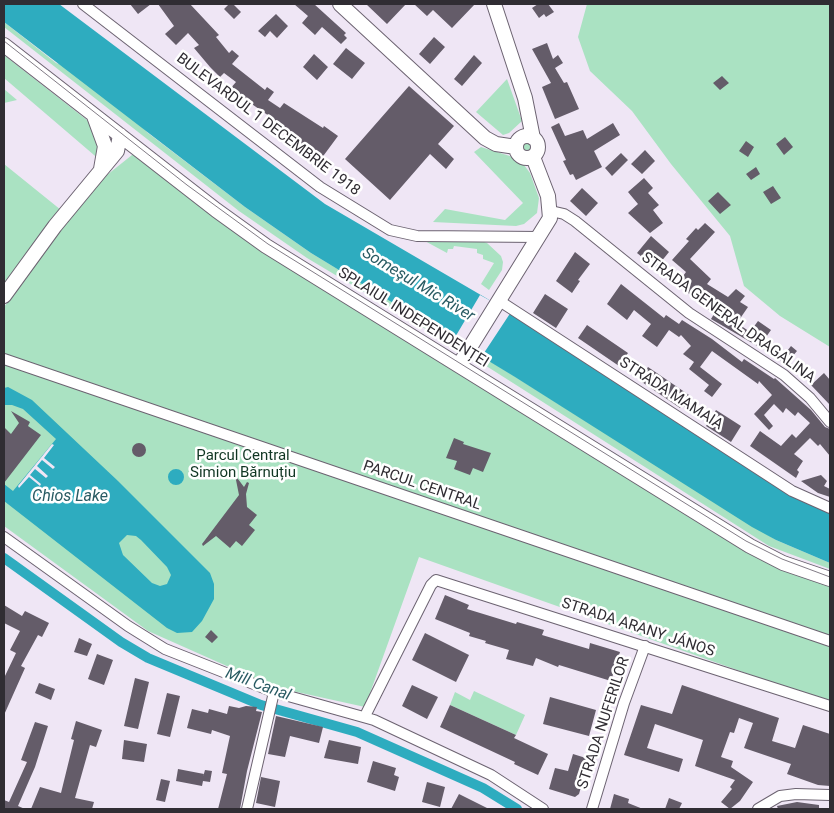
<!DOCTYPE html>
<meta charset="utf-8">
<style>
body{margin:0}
#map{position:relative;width:834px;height:813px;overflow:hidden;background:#efe6f5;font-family:Roboto,sans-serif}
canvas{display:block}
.frame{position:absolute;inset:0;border:5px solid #302d33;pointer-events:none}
</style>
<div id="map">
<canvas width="834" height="813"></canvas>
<div class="frame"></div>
</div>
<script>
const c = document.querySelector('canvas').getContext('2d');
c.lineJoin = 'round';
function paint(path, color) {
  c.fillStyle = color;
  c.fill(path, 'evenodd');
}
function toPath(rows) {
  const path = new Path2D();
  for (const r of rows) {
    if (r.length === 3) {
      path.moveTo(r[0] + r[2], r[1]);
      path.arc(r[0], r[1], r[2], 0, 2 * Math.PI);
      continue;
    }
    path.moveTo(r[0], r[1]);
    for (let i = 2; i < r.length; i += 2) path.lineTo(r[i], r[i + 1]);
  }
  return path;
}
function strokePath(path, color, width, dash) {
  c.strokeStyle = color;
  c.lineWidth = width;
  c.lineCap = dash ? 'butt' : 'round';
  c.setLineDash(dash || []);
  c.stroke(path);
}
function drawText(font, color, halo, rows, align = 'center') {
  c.font = font + ' Roboto,sans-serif';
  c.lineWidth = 5;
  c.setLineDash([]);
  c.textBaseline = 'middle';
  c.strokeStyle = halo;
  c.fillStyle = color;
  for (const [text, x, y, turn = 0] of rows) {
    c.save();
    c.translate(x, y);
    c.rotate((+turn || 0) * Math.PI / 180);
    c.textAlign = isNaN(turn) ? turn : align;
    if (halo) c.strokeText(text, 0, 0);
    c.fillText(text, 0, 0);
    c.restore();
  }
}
const green = toPath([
 [587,4,830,4,830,347,780,316,744,286,730,236,671,164,632,111,590,71,578,37],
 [4,22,56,63,91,75,148,133,245,207,311,253,454,339,451,344,307,258,239,211,4,27],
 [4,55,87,120,98,136,101,161,4,78],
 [507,79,522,121,509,133,503,135,476,112],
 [4,89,17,100,4,103],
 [527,147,7],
 [481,147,513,157,524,165,530,173,539,198,537,213,524,224,516,226,433,222,445,209,505,220,523,203,474,152],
 [132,155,137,155,509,401,830,584,830,703,419,557,365,707,274,687,148,631,4,526,4,307,92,187],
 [4,164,61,210,4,285],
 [423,240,481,241,487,243,501,256,503,262,502,270,489,290,481,284,494,263,483,259,483,255,477,253,477,249,454,246,453,249,448,249,447,253],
 [482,356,776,540,830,563,830,569,769,546,480,362],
 [474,691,525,715,516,735,450,705,455,692,470,700]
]);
const water = toPath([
 [4,4,59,4,325,204,486,298,830,512,830,563,776,540,752,527,515,377,311,253,245,207,4,22],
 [8,387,32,400,118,481,210,573,214,584,214,599,202,621,192,632,177,633,167,628,4,501,4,484,13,491,56,439,23,409,12,405,4,405,4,388],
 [127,535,136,536,141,540,167,567,171,575,167,584,160,586,152,583,123,555,119,543],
 [176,477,8]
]);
const pier = toPath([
 [480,295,511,312,482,356,454,339],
 [52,444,54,445,44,458,55,467,53,469,42,460,37,466,48,476,46,478,35,469,30,475,41,484,40,486,29,477,19,488,18,486]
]);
const canal = toPath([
 [4,558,121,642,148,658,261,705,357,732,483,788,517,809]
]);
const building = toPath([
 [130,4,151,4,138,14],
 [158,4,190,4,219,35,216,37,229,53,232,50,239,56,232,64,265,90,267,87,274,92,268,100,280,108,284,103,323,128,324,126,338,136,321,159,288,135,289,133,272,118,230,89,236,82,224,73,220,77,210,67,194,48,199,45,188,33,176,45,165,34,174,26],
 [229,4,233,4,241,12,234,19,224,9],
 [294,4,314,4,346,33,344,35,347,38,341,44,322,27,315,35,302,23,308,16],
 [366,4,406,4,387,24],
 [414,4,475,4,452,28,433,10,427,16],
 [538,4,548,4,554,12,546,17,544,14,539,18,532,8],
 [276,14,288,26,277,38,270,31,265,37,258,31],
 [434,37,445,47,430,64,419,54],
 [547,43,553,59,558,55,563,63,555,68,564,83,567,82,579,109,555,119,542,87,551,83,532,49],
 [346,48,365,63,352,79,333,64],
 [314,54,328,67,317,80,303,67],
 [474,55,482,63,462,86,454,79],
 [722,76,729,83,720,90,713,83],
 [409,86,454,126,438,144,454,159,446,169,430,154,390,200,345,159],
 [559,123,565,136,583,130,587,139,613,123,620,135,594,151,602,167,576,180,573,174,570,175,563,161,566,160,551,127],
 [785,137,793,147,784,155,776,144],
 [746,141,754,147,748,157,739,151],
 [645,150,655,161,642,174,631,164],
 [621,153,628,160,612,176,605,168],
 [756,167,760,174,751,180,746,174],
 [644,178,653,188,648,193,659,205,653,210,663,223,650,233,628,213,638,204,628,192],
 [773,186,781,198,771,204,763,192],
 [582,188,598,203,586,216,570,201],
 [718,192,731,205,720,214,708,201],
 [705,223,715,232,690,259,711,279,707,284,728,297,736,289,745,296,740,302,748,307,737,323,750,332,758,321,771,330,759,347,711,319,714,314,677,284,686,272,672,260,689,241,686,239,696,228,698,230],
 [651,236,669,252,656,268,637,253],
 [575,252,590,264,578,280,580,281,572,293,556,281],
 [621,284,664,318,666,315,679,324,682,320,712,339,742,362,744,359,774,379,775,378,811,410,825,427,830,429,830,456,820,444,818,446,810,438,794,454,803,461,797,470,799,472,796,478,750,446,760,431,781,446,792,434,796,438,810,423,798,412,795,416,786,408,783,413,774,404,764,415,773,426,769,430,754,414,772,395,759,381,758,384,712,351,700,367,722,384,712,397,704,391,709,385,689,369,694,362,683,354,691,346,681,335,679,337,669,330,657,347,642,336,651,324,634,310,627,320,607,304],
 [545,294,568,309,556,328,533,313],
 [587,325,628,353,619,366,578,338],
 [791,346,797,351,786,364,780,360],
 [648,367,689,395,687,398,695,404,691,412,682,405,680,408,639,380],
 [824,373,830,380,830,405,811,385],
 [716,410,741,426,731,442,706,426],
 [11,411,30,422,28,426,41,435,4,483,4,427,11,434,19,423],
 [454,438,464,442,463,444,491,453,483,472,473,468,470,475,454,469,457,461,446,458],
 [139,450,7],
 [235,475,244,487,247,482,249,483,246,494,247,507,257,515,249,525,255,530,242,546,236,541,230,548,216,536,203,546,202,544,239,495],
 [821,475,827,481,824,486,830,489,830,497,818,493,801,481],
 [445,595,469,605,467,609,516,624,517,622,544,630,542,635,589,649,590,643,620,652,611,681,559,665,558,667,536,658,533,666,506,659,509,650,485,643,486,641,469,636,470,633,435,619],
 [4,605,22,616,25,611,49,623,42,637,38,635,21,666,25,668,4,715,4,678,16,653,10,650,20,631,4,623],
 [211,630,218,637,212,643,205,637],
 [425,633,469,655,456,682,412,660],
 [79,638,92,644,87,656,74,652],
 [97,654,113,660,104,685,88,679],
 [135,678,149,682,138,729,124,726],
 [39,683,55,689,51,700,35,693],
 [412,685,438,697,427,719,402,706],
 [682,685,779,718,772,741,795,748,803,725,830,734,830,786,818,785,787,774,791,764,744,748,753,723,739,718,734,733,730,732,721,757,733,761,731,767,753,782,740,801,730,809,721,802,732,789,730,787,735,780,695,766,703,740,655,724,647,748,683,759,679,772,624,755,641,705,672,714],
 [167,693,180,696,170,737,157,734],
 [550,697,596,710,589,736,543,724],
 [450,705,516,735,514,738,548,754,538,775,514,764,515,762,440,727],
 [229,706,239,708,246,706,257,707,256,711,262,712,247,771,240,809,218,809,227,774,222,773,230,736,212,730,211,734,187,728,192,709,208,713,209,709,227,714],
 [276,716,323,727,319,743,290,736,285,757,268,754],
 [76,721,102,730,96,747,90,745,75,798,94,802,92,809,31,809,40,787,61,793,74,740,71,739],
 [35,722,48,726,35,767,18,806,25,809,4,809,4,800,9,802,27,762,21,760],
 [124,740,147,744,144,762,122,759],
 [329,740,361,747,358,764,324,758],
 [573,754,589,759,579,794,575,797,549,789,555,768,568,771],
 [373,761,396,768,394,775,399,777,395,791,367,782],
 [178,769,204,774,203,777,205,770,212,771,210,782,203,781,202,786,176,781],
 [261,777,280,781,275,807,256,803],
 [161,779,170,781,165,802,156,800],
 [427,782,445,787,440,807,422,802],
 [459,794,489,809,451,809],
 [614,794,629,799,628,803,643,809,610,809],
 [669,798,682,803,679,809,665,809],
 [797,802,819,805,819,809,778,809,777,806]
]);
const minor = toPath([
 [83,4,320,187,390,230,417,236,540,237],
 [551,211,564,214,575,221,689,313,784,375,810,398,830,422],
 [498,300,792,491,830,508],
 [4,359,830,641],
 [4,537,128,626,165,649,274,692,374,720,491,775,543,809],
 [365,716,431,585,436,580,830,706],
 [247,809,274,692],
 [592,809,624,703,645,646],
 [758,809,780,796,796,794,830,795]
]);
const major = toPath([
 [340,4,485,138,496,144,516,147],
 [494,4,525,98,533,138],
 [4,45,216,210,266,246,750,546,783,563,830,579],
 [94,116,105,146,101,169],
 [527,147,11],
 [4,296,55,226,117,151,120,135],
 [459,365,550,218,548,196,533,157]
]);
const tram = toPath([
 [4,41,187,185,268,244,746,541,782,559,830,577]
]);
const streetNames = [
 ["BULEVARDUL 1 DECEMBRIE 1918",268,125,37],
 ["SPLAIUL INDEPENDENȚEI",413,318,32],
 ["STRADA GENERAL DRAGALINA",728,318,36],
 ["STRADA MAMAIA",671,394,33],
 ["PARCUL CENTRAL",422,486,19],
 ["STRADA ARANY JÁNOS",638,628,18],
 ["STRADA NUFERILOR",604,723,-72]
];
const parkNames = [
 ["Parcul Central",243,456],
 ["Simion Bărnuțiu",243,473]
];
const waterNames = [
 ["Someşul Mic River",418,285,31],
 ["Chios Lake",70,497],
 ["Mill Canal",258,685,20]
];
paint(green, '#aae2c2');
paint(water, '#2eacbf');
paint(pier, '#efe6f5');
strokePath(canal, '#2eacbf', 10);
paint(building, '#645c69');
strokePath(minor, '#6c6371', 12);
strokePath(major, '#6c6371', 16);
strokePath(minor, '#fff', 10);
strokePath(major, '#fff', 14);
strokePath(tram, '#827c86', 1);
drawText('15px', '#302d33', '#fff', streetNames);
drawText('15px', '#103623', '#fff', parkNames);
drawText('italic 16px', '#295b63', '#fff', waterNames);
</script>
